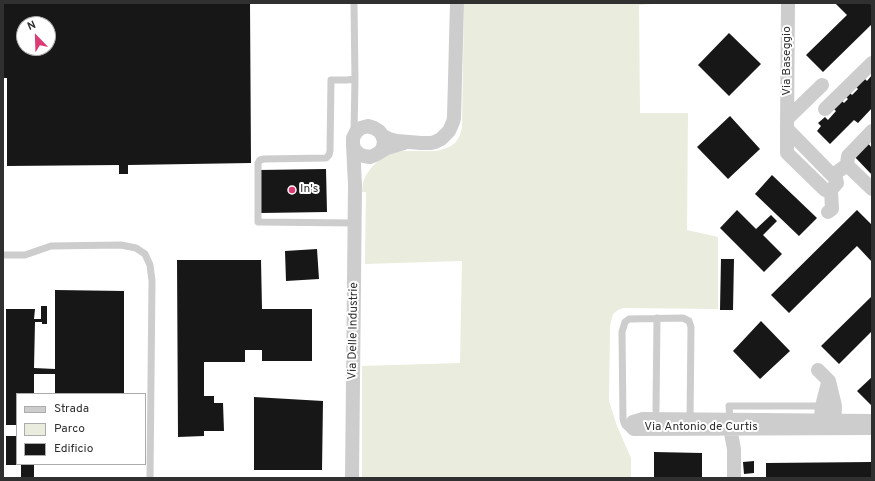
<!DOCTYPE html>
<style>
body{margin:0}
#map{position:relative;width:875px;height:481px;overflow:hidden;background:#fff;font-family:Overpass,sans-serif}
canvas{display:block}
.frame{position:absolute;inset:0;border:4px solid #303030;pointer-events:none}
.legend{position:absolute;left:16px;top:393px;width:130px;height:72px;box-sizing:border-box;background:#fff;border:1px solid #acacac;margin:0;padding:5px 7px;list-style:none;font-size:12px;color:#303030}
.legend li{display:flex;align-items:center;gap:8px;height:20px}
.legend b{width:20px;border:1px solid #acacac}
.north{position:absolute;left:16px;top:16px;width:40px;height:40px;box-sizing:border-box;background:#fff;border:1px solid #acacac;border-radius:50%;rotate:337deg;font-size:11px;font-weight:700;line-height:16px;text-align:center;color:#303030}
.north::after{content:'';display:block;margin:auto;width:14px;height:18px;background:#dd3b76;clip-path:polygon(50% 0,100% 100%,50% 72%,0 100%)}
</style>
<div id="map">
<canvas width="875" height="481"></canvas>
<div class="frame"></div>
<ul class="legend">
<li><b style="height:5px;background:#cdcdcd"></b>Strada</li>
<li><b style="height:11px;background:#eaecde"></b>Parco</li>
<li><b style="height:11px;background:#171717"></b>Edificio</li>
</ul>
<div class="north">N</div>
</div>
<script>
const c = document.querySelector('canvas').getContext('2d');
c.lineJoin = 'round';
function paint(path, color) {
  c.fillStyle = color;
  c.fill(path, 'evenodd');
}
function toPath(rows) {
  const path = new Path2D();
  for (const r of rows) {
    path.moveTo(r[0], r[1]);
    for (let i = 2; i < r.length; i += 2) path.lineTo(r[i], r[i + 1]);
  }
  return path;
}
function strokePath(path, color, width, dash) {
  c.strokeStyle = color;
  c.lineWidth = width;
  c.lineCap = dash ? 'butt' : 'round';
  c.setLineDash(dash || []);
  c.stroke(path);
}
function drawText(font, color, halo, rows, align = 'center') {
  c.font = font + ' Overpass,sans-serif';
  c.lineWidth = 4;
  c.setLineDash([]);
  c.textBaseline = 'middle';
  c.strokeStyle = halo;
  c.fillStyle = color;
  for (const [text, x, y, turn = 0] of rows) {
    c.save();
    c.translate(x, y);
    c.rotate((+turn || 0) * Math.PI / 180);
    c.textAlign = isNaN(turn) ? turn : align;
    if (halo) c.strokeText(text, 0, 0);
    c.fillText(text, 0, 0);
    c.restore();
  }
}
const green = toPath([
 [464,3,664,3,639,5,640,113,688,113,687,230,718,237,718,309,623,308,618,310,613,314,610,326,609,401,617,426,631,458,631,478,362,478,362,366,460,363,462,261,365,264,366,192,362,192,363,182,366,175,371,168,381,158,394,152,403,151,436,151,444,149,451,146,456,142,460,135,462,127]
]);
const building = toPath([
 [3,3,250,3,251,163,128,165,128,174,119,174,119,165,7,166,7,78,3,78],
 [24,24,48,24,48,48,24,48],
 [835,3,870,3,872,6,872,24,823,72,806,55,847,15],
 [729,33,761,64,729,96,698,65],
 [872,75,872,108,858,123,854,120,830,144,817,131,821,126,818,123,825,117,828,120,836,111,833,108,841,100,844,103,848,99,845,96,849,92,852,95,858,89,855,86,863,77,867,81],
 [730,116,760,149,728,179,697,147],
 [867,142,872,148,872,175,853,155],
 [326,169,327,212,261,213,260,170],
 [772,175,817,218,799,236,755,194],
 [737,210,756,229,771,215,777,221,763,235,782,254,764,272,720,228],
 [857,210,872,225,872,262,857,246,789,313,771,295],
 [317,249,319,279,286,281,285,251],
 [721,259,734,259,733,310,720,310],
 [177,260,261,260,262,309,312,309,312,361,262,361,262,350,245,350,245,362,204,362,204,396,214,396,214,403,223,403,224,431,204,431,204,436,178,437],
 [55,290,124,291,124,394,55,394,55,374,34,374,34,394,17,394,17,425,6,425,6,309,35,309,34,319,41,319,41,306,47,306,47,324,42,324,42,322,35,322,34,368,55,369],
 [872,296,872,331,839,364,821,346],
 [761,321,790,351,760,379,733,351],
 [872,377,872,406,857,391],
 [254,397,323,401,322,470,254,470],
 [6,436,17,436,17,465,6,465],
 [654,452,702,453,702,478,654,478],
 [754,461,754,473,744,474,743,462],
 [872,462,872,478,766,478,766,463],
 [21,464,34,464,34,478,21,478]
]);
const lane = toPath([
 [354,133,355,79,354,3],
 [355,223,258,222,258,163,260,160,264,159,326,158,329,155,330,151,331,80,347,80,355,79],
 [3,255,25,255,51,246,121,245,136,248,145,254,150,265,152,281,150,478],
 [656,410,657,318],
 [730,421,729,406,825,406],
 [631,428,627,427,625,425,624,423,623,419,622,332,625,322,629,319,683,318,689,321,691,327,690,420]
]);
const street = toPath([
 [825,109,872,63],
 [787,119,822,85],
 [787,129,836,179,837,183,831,190,825,190,787,153,787,129,788,3],
 [382,135,389,139,397,141,421,143,431,143,435,142,441,139,449,131,453,122,454,118,457,3],
 [380,152,383,147,384,141,382,135,379,131,374,128,368,126,361,128,356,132,353,138,353,145,355,150,359,154,364,156,370,157,375,155,387,148,404,143],
 [847,165,848,156,872,131],
 [833,175,847,165,872,189],
 [828,212,832,209,831,190],
 [818,370,829,381,835,406,834,428],
 [872,421,643,419,633,422,631,425,632,427,634,429,872,428],
 [730,428,734,449,734,478],
 [820,428,822,406,828,383],
 [352,478,355,185,353,145]
]);
const markers = [
 [292,190,4,"#dd3b76"]
];
const streetNames = [
 ["Via Baseggio",788,61,-90],
 ["Via Delle Industrie",354,331,-89],
 ["Via Antonio de Curtis",701,428]
];
const poiNames = [
 ["In's",300,190]
];
paint(green, '#eaecde');
paint(building, '#171717');
strokePath(lane, '#cdcdcd', 7);
strokePath(street, '#cdcdcd', 14);
for (const [x, y, r, color] of markers) {
  const dot = new Path2D();
  dot.arc(x, y, r, 0, 2 * Math.PI);
  c.fillStyle = color;
  c.fill(dot);
  strokePath(dot, '#fff', 1.5);
}
drawText('12px', '#303030', '#fff', streetNames);
drawText('12px', '#303030', '#fff', poiNames, 'left');
</script>
